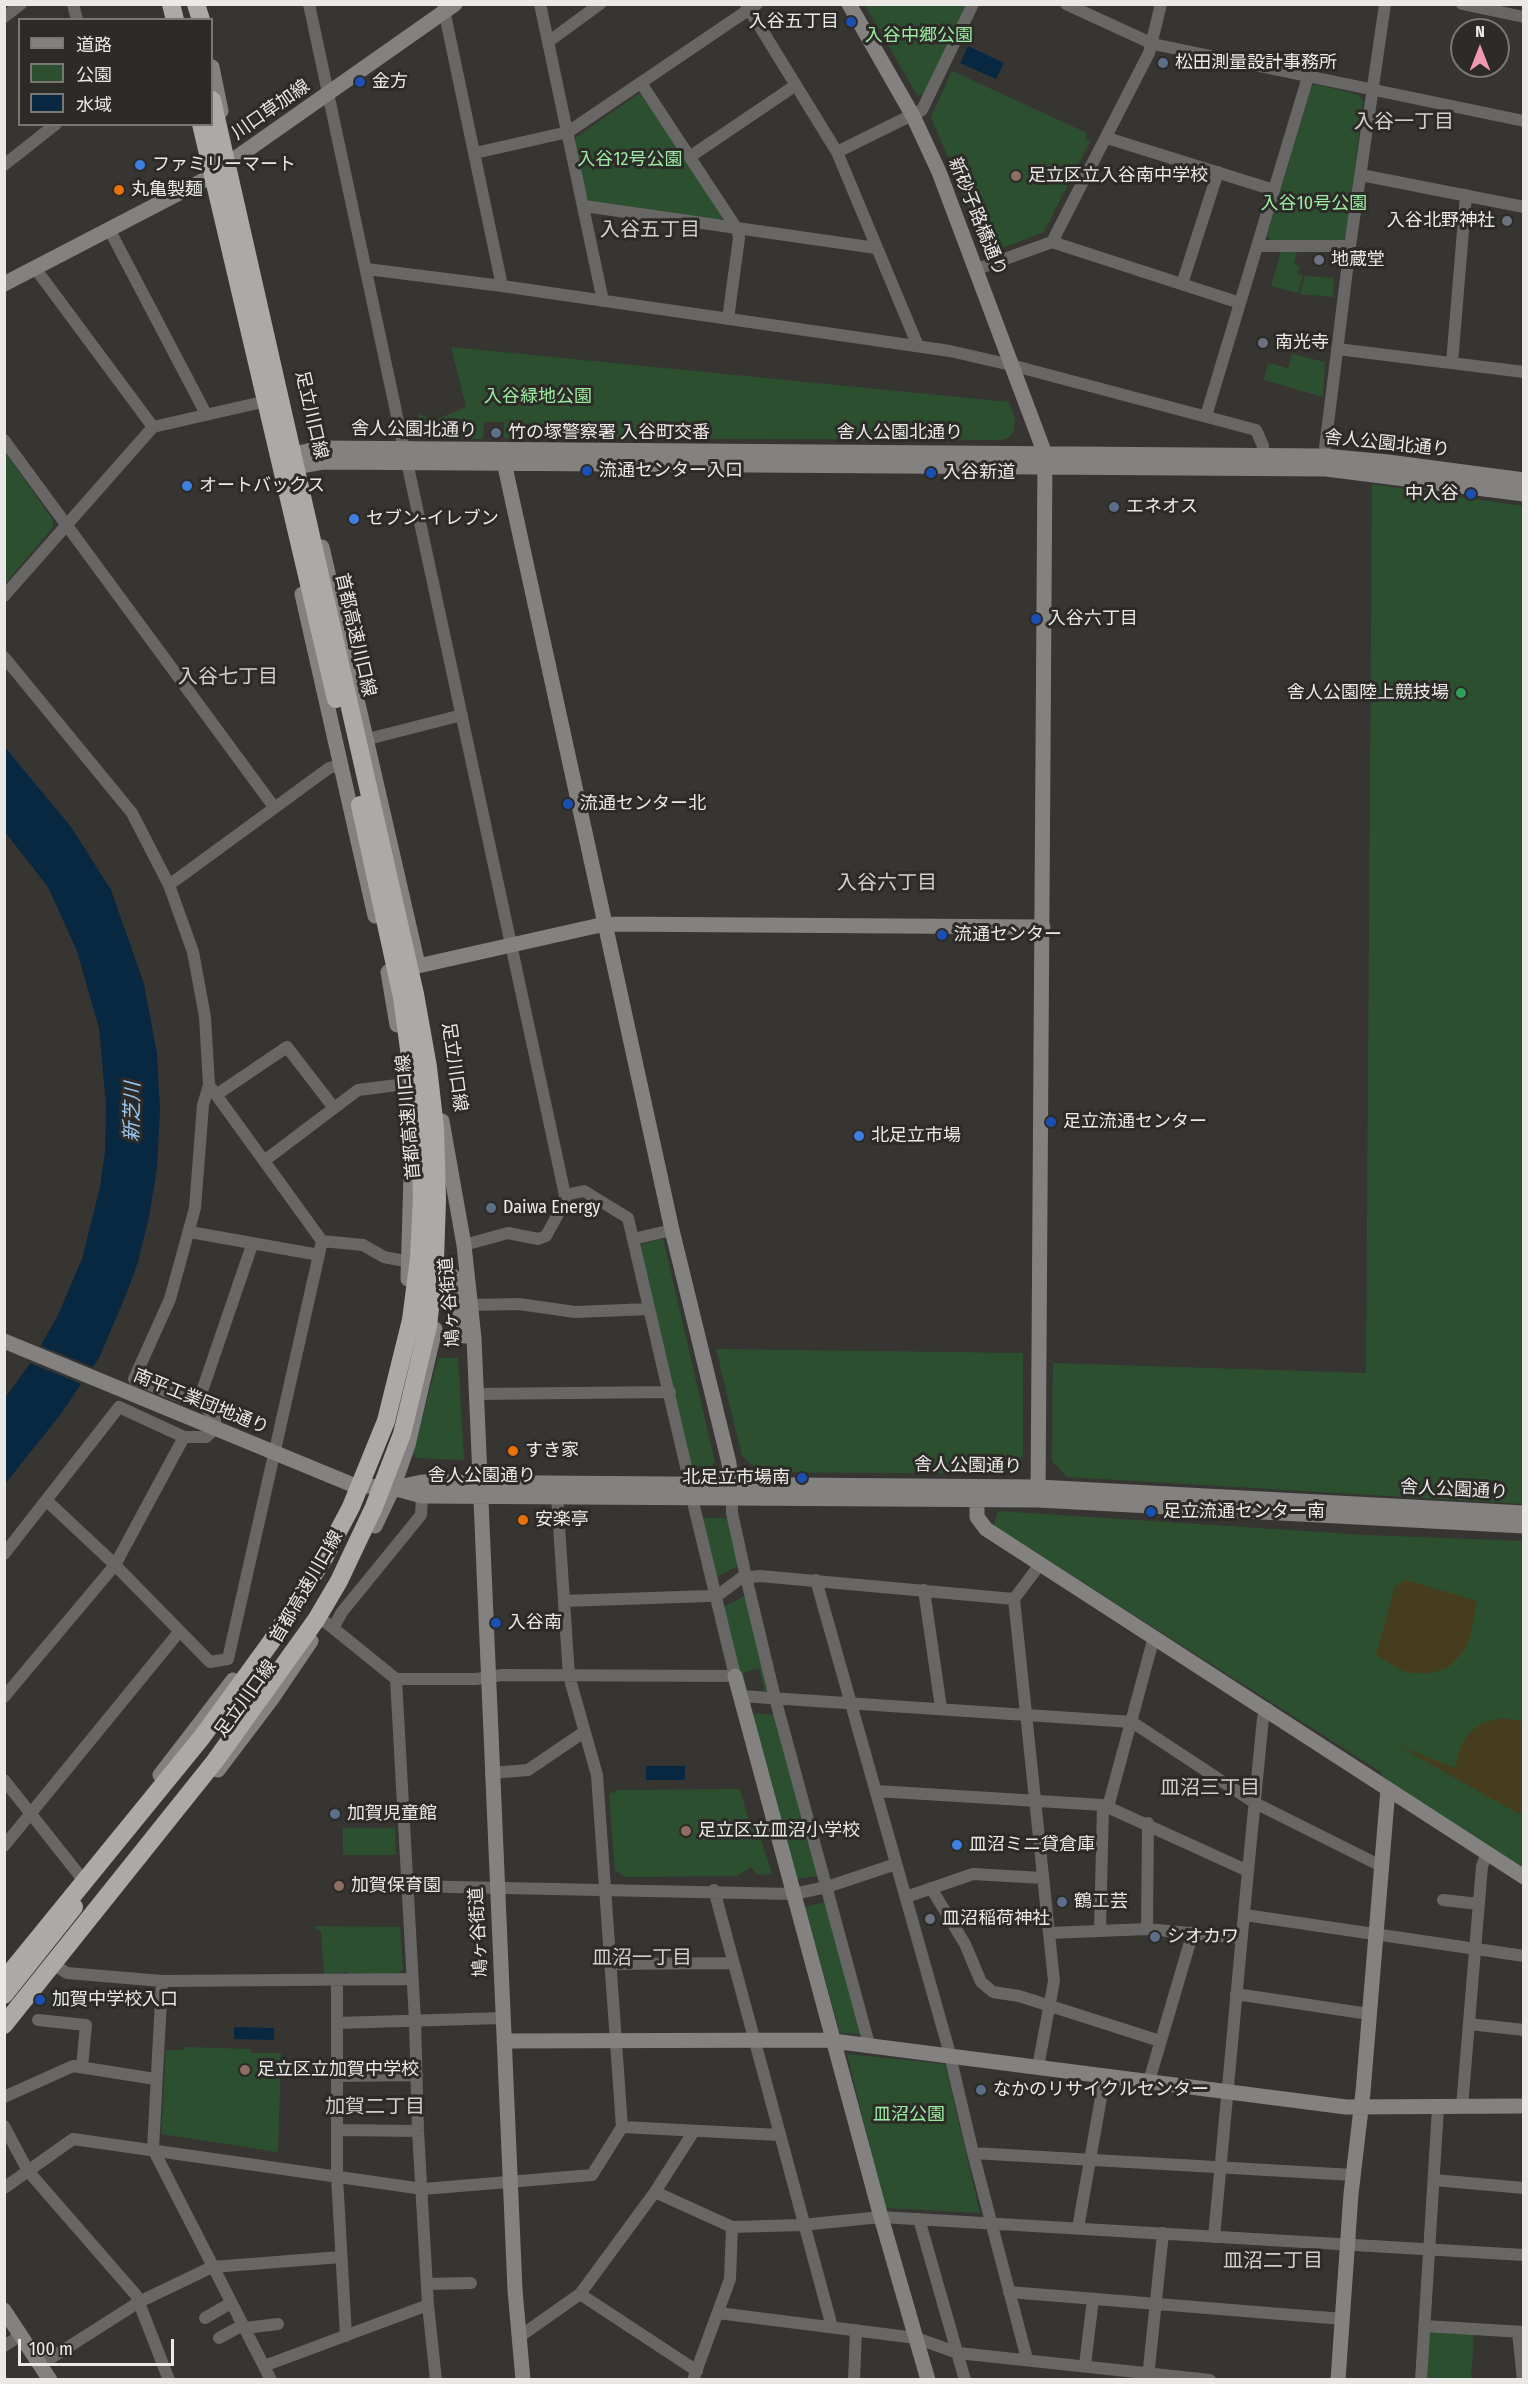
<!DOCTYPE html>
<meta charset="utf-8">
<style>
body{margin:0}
#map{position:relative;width:1528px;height:2384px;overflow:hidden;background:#373532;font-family:"Fira Sans Condensed","Noto Sans JP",sans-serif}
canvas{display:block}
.frame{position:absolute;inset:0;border:6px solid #eae9e7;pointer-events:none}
.legend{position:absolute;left:18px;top:18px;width:195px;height:108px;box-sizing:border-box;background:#2d2b28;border:2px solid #797774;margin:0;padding:8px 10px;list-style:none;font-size:18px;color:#eae9e7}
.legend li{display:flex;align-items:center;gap:12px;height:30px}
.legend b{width:30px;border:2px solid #797774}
.north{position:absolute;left:1450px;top:18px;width:60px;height:60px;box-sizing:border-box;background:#2d2b28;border:2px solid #797774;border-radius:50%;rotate:0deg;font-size:16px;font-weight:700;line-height:24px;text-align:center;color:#eae9e7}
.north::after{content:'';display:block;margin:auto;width:21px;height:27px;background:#f09ab5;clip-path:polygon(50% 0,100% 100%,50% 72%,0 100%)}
.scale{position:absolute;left:18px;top:2339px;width:156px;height:27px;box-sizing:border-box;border:3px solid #eae9e7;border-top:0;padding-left:8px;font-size:18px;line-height:21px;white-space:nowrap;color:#eae9e7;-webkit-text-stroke:4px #2d2b28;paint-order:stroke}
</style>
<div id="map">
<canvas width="1528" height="2384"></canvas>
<div class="frame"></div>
<ul class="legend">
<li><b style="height:8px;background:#848280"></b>道路</li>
<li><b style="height:16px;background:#2c502f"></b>公園</li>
<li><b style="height:16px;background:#082740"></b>水域</li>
</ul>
<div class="north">N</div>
<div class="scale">100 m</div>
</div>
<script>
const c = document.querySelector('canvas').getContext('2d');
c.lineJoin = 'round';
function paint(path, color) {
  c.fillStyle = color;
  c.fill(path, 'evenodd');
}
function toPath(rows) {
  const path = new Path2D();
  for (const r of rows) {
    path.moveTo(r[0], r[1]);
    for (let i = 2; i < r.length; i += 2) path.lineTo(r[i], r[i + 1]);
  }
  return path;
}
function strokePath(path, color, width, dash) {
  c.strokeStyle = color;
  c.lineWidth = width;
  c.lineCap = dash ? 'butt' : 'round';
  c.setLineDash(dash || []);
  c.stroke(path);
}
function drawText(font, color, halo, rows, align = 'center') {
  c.font = font + ' "Fira Sans Condensed","Noto Sans JP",sans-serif';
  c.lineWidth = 6;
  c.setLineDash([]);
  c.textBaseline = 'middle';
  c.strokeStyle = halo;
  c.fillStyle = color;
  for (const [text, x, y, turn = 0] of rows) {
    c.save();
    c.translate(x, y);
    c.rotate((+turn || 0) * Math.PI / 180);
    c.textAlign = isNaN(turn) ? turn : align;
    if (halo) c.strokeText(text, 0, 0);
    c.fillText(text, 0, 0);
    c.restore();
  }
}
const green = toPath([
 [865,5,967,5,926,95,917,95],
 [952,71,1087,133,1085,139,1090,141,1044,232,992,252,987,250,931,117],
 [1315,84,1359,95,1363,102,1346,236,1341,242,1272,242,1267,236,1311,88],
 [638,94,645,96,725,213,719,221,591,203,587,197,574,139],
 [1281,252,1297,252,1294,264,1300,266,1298,274,1303,276,1298,293,1271,286],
 [1305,276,1334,278,1333,297,1300,294],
 [451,347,1009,402,1015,419,1014,430,1009,437,1002,440,504,438,504,422,484,422,483,439,423,438,418,414,435,420,466,407],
 [1292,354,1325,362,1323,397,1264,380,1268,363,1288,368],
 [5,452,53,520,53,527,5,584],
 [1372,484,1523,506,1523,1504,1067,1477,1052,1461,1053,1363,1366,1373],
 [663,1239,715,1462,711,1466,691,1466,640,1248,642,1244],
 [716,1349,1023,1353,1023,1456,1004,1474,760,1472,742,1456],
 [438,1358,458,1358,464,1460,416,1458,413,1454],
 [998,1511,1365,1535,1523,1541,1523,1869,1382,1776,1381,1772,994,1526],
 [703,1518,728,1518,739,1565,716,1577],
 [746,1595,769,1690,765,1692,759,1668,743,1673,747,1691,744,1691,724,1607],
 [750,1713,775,1715,818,1876,795,1879],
 [740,1789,750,1825,756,1824,772,1874,758,1875,751,1867,737,1876,625,1877,615,1870,609,1794,618,1790],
 [343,1828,395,1828,396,1855,343,1855],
 [826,1902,862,2034,840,2033,805,1907],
 [312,1926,400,1927,403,1969,398,1973,350,1974,348,1972,324,1974,321,1932],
 [184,2047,250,2049,251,2053,281,2053,278,2152,161,2134,166,2050,183,2050],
 [847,2054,945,2064,980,2213,885,2208],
 [1431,2332,1474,2334,1471,2379,1424,2380,1427,2336]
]);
const sand = toPath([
 [1406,1580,1477,1601,1470,1638,1464,1651,1450,1666,1432,1673,1412,1673,1403,1671,1376,1655,1395,1586],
 [1500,1718,1523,1721,1523,1812,1519,1814,1396,1745,1455,1768,1460,1748,1469,1733,1483,1723]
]);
const water = toPath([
 [968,46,1004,63,996,79,960,63],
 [4,746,71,827,111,890,144,984,157,1054,160,1111,157,1168,149,1217,138,1262,125,1297,99,1358,60,1415,5,1484,5,1398,31,1362,57,1317,82,1259,100,1187,105,1151,106,1104,99,1028,77,951,48,887,5,832],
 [646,1766,685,1766,685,1780,646,1780],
 [234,2027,274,2028,274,2040,234,2039]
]);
const pier = toPath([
 [37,1344,95,1368,84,1385,27,1362]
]);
const street = toPath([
 [73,4,77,20],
 [309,4,404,449],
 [540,4,603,301],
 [746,4,837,152,918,346],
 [1066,4,1153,44,1524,121],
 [1462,4,1524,17],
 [443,5,502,286],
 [4,17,21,4],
 [548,42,600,4],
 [641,83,737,229,739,238,728,319],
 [1107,138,1274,190],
 [837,152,922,110,973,4],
 [475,153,568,132,757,4],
 [691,156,796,85],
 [4,165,56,124],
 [1361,175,1524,207],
 [584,206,876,248],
 [109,229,206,414],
 [1052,242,1240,303],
 [1257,246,1350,246],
 [35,268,153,427],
 [367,269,502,286,950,351,1011,365,1256,430,1263,446,1263,455],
 [977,269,1052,242,1149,53,1161,4],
 [1182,284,1218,172],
 [1337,349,1524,372],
 [1452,363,1466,195],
 [1206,416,1308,77],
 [4,440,274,807],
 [1324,456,1350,246,1385,4],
 [407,462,565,1195,564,1203,546,1236,538,1239,508,1233,464,1245],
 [4,596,153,427,258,403],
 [4,657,132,813,169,885,193,952,205,1017,209,1085,203,1105,195,1208,170,1299,134,1379,205,1406,215,1419,215,1429,206,1437,184,1437,119,1407,4,1554],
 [368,739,462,715],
 [169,885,329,768,341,765],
 [216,1095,287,1047,334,1108],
 [264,1161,358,1090,405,1084],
 [565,1195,584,1191,628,1218,690,1484],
 [190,1232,319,1255],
 [633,1239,672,1230],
 [322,1241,363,1245,384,1257,410,1262],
 [471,1305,519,1304,575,1312,649,1309],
 [476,1394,670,1392],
 [198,1403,252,1245],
 [557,1496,569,1676,597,1775,622,2127],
 [732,1498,732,1513,746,1577,775,1698,869,2044],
 [47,1501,110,1560,210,1662,228,1659,322,1241,209,1085],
 [816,1580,948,2047,973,2153,1027,2359],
 [924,1590,941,1708],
 [564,1601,709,1596,721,1593,741,1578,760,1576,1014,1599],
 [325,1622,333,1628,342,1612,421,1515,422,1496],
 [333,1628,396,1679,476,1679,502,1675,735,1676,692,1498],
 [396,1679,415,2021,418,2131,428,2305,436,2380],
 [740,1696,1132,1722,1255,1803,1381,1866],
 [4,1697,115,1565,184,1437],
 [491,1773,528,1770,584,1732],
 [4,1780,80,1876],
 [876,1791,1103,1805,1248,1871,1214,2237],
 [1108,1807,1154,1637],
 [4,1846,179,1632],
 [1248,1871,1263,1718,1268,1709],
 [407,1886,793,1894,827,1887,896,1864],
 [931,1888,965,1944,981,1982,993,1992,1019,1996,1160,2041],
 [714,1890,832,2327],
 [906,1897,973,1874,1042,1878],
 [1443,1900,1479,1904],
 [1245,1915,1524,1956],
 [1147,1929,1148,1823],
 [1100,1930,1103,1805],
 [1049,1933,1147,1929,1242,1938],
 [611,1964,732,1963],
 [59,1968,67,1973,162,1981,412,1979],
 [162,1981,153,2149,271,2380],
 [337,1981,337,2177,346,2336],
 [1236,1994,1369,2014],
 [38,2020,86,2025,82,2067],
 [337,2023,502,2018],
 [1469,2024,1524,2030],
 [1038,2067,1054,1981,1014,1599,1041,1563],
 [335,2076,417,2075],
 [1149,2081,1193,1932],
 [4,2097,73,2066,155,2079],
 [1462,2107,1482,1866,1487,1853],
 [4,2126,28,2171,136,2295,169,2380],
 [337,2130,418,2131],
 [973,2153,1353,2175],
 [1434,2180,1524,2188],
 [4,2188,73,2139,423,2189,592,2175,622,2127,779,2135],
 [655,2192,732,2227,802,2225,881,2217,1524,2255],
 [919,2219,965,2380],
 [1078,2228,1105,2075],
 [427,2284,471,2283],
 [1009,2292,1343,2319],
 [580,2294,697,2371],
 [718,2313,916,2338,958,2353,1210,2380],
 [205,2318,231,2303],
 [1424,2326,1524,2332],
 [245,2328,278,2324],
 [1518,2332,1523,2380],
 [519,2337,580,2294,655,2192,694,2131],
 [219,2338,243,2325],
 [4,2346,21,2335],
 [40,2365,139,2302,212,2267,341,2257],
 [1085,2365,1093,2299],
 [264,2366,428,2305],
 [1148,2378,1163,2233],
 [693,2380,730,2279,732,2227],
 [854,2380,856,2330],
 [1421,2380,1438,2108]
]);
const secondary = toPath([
 [849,4,913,116,939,172,1045,454,1038,1500],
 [212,67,221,111],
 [4,284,206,179,455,4],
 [502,453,672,1230,729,1463,732,1492],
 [281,457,320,448,1324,456,1388,462,1524,480],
 [284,469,323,462,1326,469,1524,494],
 [322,547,418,965],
 [302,594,375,916],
 [409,968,605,924,1043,927],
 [388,972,397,1025],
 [407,1096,412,1141,408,1279],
 [442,1121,464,1245,474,1338,515,2290,523,2380],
 [425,1265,442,1268,455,1278,464,1336],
 [4,1341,353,1485,393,1488,422,1496,1038,1500,1524,1526],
 [394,1488,422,1482,1038,1487,1524,1513],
 [977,1500,977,1517,986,1529,1524,1877],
 [375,1526,393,1488,408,1445,435,1329],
 [735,1676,881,2217,928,2380],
 [218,1770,271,1700,311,1641],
 [160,1775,233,1680],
 [504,2041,825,2040,1346,2107,1524,2106],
 [4,2310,50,2380],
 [1338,2380,1351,2194,1363,2092,1388,1789]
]);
const highway = toPath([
 [171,4,175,20],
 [196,4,201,20],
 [4,1995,74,1907]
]);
const highwayBridge = toPath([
 [201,124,336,699],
 [4,1980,202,1737,271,1642,324,1558,351,1507,386,1421,411,1320,419,1258,422,1197,420,1131,402,997,360,805],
 [4,2025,215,1761,316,1620,339,1581,374,1507,402,1434,428,1326,435,1261,437,1199,435,1128,428,1067,415,994,212,100]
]);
const markers = [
 [851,22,6,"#1a4fb4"],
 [1163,63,6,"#5c6f8a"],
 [360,82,6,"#1a4fb4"],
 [140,165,6,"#3f7fe0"],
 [1016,176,6,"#8d6e63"],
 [119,190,6,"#e8710a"],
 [1507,221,6,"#6b7280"],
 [1319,260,6,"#6b7280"],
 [1263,343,6,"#6b7280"],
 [496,433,6,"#5c6f8a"],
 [587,471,6,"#1a4fb4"],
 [931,473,6,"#1a4fb4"],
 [187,486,6,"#3f7fe0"],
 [1471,494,6,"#1a4fb4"],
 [1114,507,6,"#5c6f8a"],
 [354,519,6,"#3f7fe0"],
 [1036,619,6,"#1a4fb4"],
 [1461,693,6,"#2e9e5b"],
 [568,804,6,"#1a4fb4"],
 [942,935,6,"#1a4fb4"],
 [1051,1122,6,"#1a4fb4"],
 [859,1136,6,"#3f7fe0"],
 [491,1208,6,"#5c6f8a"],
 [513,1451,6,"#e8710a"],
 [802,1478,6,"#1a4fb4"],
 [1151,1512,6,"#1a4fb4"],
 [523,1520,6,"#e8710a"],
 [496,1623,6,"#1a4fb4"],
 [335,1814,6,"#5c6f8a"],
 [686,1831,6,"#8d6e63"],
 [957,1845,6,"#3f7fe0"],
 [339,1886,6,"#8d6e63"],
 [1062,1902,6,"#5c6f8a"],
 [930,1919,6,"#6b7280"],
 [1155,1937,6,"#5c6f8a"],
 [40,2000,6,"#1a4fb4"],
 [245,2070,6,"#8d6e63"],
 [981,2090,6,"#5c6f8a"]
];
const poiNames = [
 ["入谷五丁目",839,22,"right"],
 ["松田測量設計事務所",1175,63],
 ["金方",372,82],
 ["ファミリーマート",152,165],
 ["足立区立入谷南中学校",1028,176],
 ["丸亀製麺",131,190],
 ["入谷北野神社",1495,221,"right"],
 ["地蔵堂",1331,260],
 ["南光寺",1275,343],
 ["竹の塚警察署 入谷町交番",508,433],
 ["流通センター入口",599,471],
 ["入谷新道",943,473],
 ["オートバックス",199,486],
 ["中入谷",1459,494,"right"],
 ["エネオス",1126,507],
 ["セブン-イレブン",366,519],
 ["入谷六丁目",1048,619],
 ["舎人公園陸上競技場",1449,693,"right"],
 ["流通センター北",580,804],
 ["流通センター",954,935],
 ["足立流通センター",1063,1122],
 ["北足立市場",871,1136],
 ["Daiwa Energy",503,1208],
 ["すき家",525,1451],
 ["北足立市場南",790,1478,"right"],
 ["足立流通センター南",1163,1512],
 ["安楽亭",535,1520],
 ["入谷南",508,1623],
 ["加賀児童館",347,1814],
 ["足立区立皿沼小学校",698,1831],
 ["皿沼ミニ貸倉庫",969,1845],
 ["加賀保育園",351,1886],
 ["鶴工芸",1074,1902],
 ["皿沼稲荷神社",942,1919],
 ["シオカワ",1167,1937],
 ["加賀中学校入口",52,2000],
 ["足立区立加賀中学校",257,2070],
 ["なかのリサイクルセンター",993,2090]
];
const parkNames = [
 ["入谷中郷公園",919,36],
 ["入谷12号公園",630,160],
 ["入谷10号公園",1314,204],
 ["入谷緑地公園",538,397],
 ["皿沼公園",909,2115]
];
const streetNames = [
 ["川口草加線",271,110,-35],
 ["新砂子路橋通り",977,217,68],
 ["足立川口線",311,415,77],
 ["舎人公園北通り",414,430,1],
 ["舎人公園北通り",900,433],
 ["舎人公園北通り",1387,444,6],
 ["首都高速川口線",355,635,77],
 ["足立川口線",454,1067,82],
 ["首都高速川口線",409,1117,-95],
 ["鳩ヶ谷街道",450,1302,-95],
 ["南平工業団地通り",201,1402,22],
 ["舎人公園通り",968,1466,1],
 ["舎人公園通り",482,1476],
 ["舎人公園通り",1454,1490,3],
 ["首都高速川口線",307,1587,-60],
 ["足立川口線",246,1699,-54],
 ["鳩ヶ谷街道",479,1932,-93]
];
const neighbourhoodNames = [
 ["入谷一丁目",1404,122],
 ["入谷五丁目",650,230],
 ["入谷七丁目",228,677],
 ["入谷六丁目",887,883],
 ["皿沼三丁目",1210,1788],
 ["皿沼一丁目",642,1958],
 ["加賀二丁目",375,2107],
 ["皿沼二丁目",1273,2261]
];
const waterNames = [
 ["新芝川",133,1112,-89]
];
paint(green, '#2c502f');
paint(sand, '#453d1d');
paint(water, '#082740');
paint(pier, '#373532');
strokePath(street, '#686766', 12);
strokePath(secondary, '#848280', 15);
strokePath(highway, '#ada9a6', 18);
strokePath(highwayBridge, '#ada9a6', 18);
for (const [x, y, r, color] of markers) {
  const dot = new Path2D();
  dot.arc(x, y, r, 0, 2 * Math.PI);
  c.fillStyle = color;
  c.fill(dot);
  strokePath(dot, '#2d2b28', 2);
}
drawText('18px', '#eae9e7', '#2d2b28', poiNames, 'left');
drawText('18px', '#9aeba1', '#2d2b28', parkNames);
drawText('18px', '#eae9e7', '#2d2b28', streetNames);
drawText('20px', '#d2cfcb', '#2d2b28', neighbourhoodNames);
drawText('italic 20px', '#99c6f0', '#2d2b28', waterNames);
</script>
